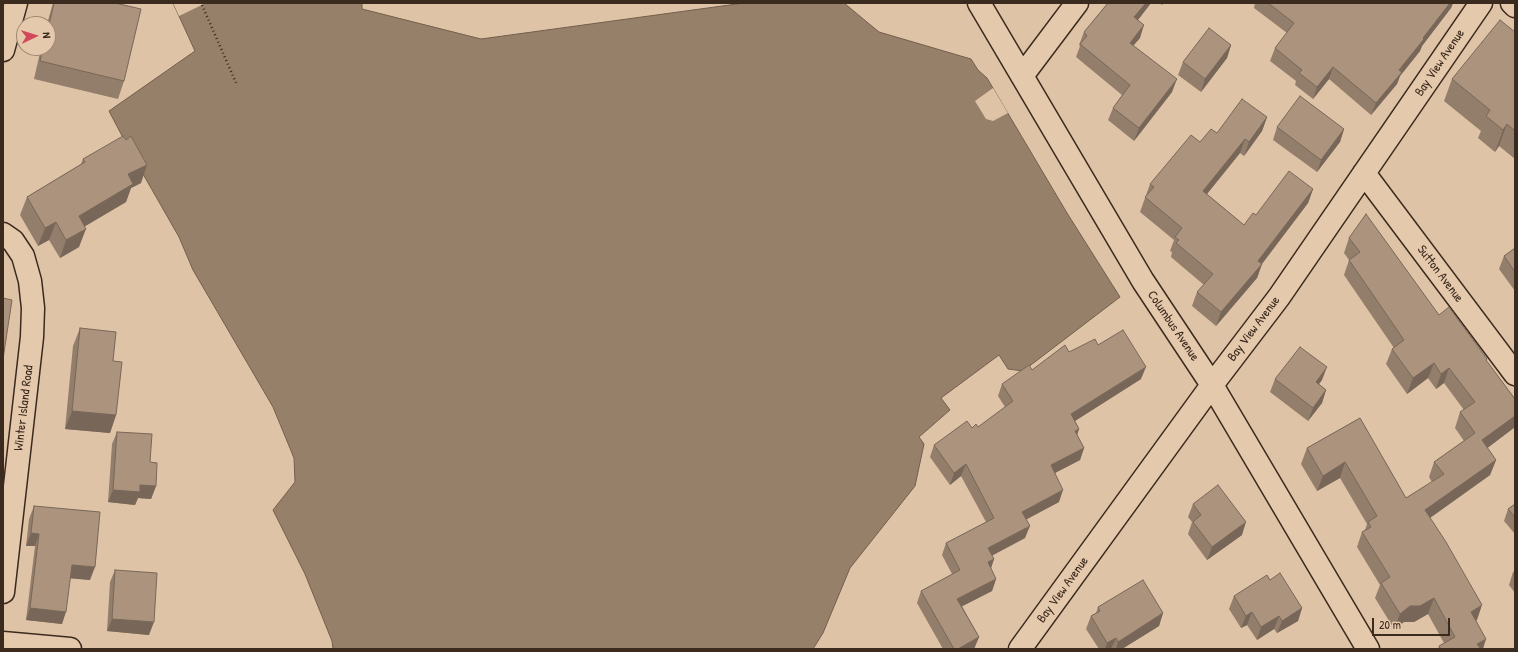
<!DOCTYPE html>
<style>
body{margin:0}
#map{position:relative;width:1518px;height:652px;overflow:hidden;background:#dec3a6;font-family:"Patrick Hand",sans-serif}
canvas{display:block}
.frame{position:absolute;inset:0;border:4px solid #3b2a1e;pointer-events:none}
.north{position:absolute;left:16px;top:16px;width:40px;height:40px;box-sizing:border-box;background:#e5c9ac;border:1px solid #a18973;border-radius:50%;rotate:86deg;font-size:11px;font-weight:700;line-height:16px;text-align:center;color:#3b2a1e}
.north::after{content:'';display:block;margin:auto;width:14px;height:18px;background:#d1495b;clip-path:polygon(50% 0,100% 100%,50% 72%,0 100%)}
.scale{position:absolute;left:1372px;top:618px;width:78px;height:18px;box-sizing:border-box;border:2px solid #3b2a1e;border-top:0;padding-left:5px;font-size:12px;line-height:14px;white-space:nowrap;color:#3b2a1e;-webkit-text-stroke:3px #e5c9ac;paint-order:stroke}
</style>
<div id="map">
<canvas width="1518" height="652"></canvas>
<div class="frame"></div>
<div class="north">N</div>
<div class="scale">20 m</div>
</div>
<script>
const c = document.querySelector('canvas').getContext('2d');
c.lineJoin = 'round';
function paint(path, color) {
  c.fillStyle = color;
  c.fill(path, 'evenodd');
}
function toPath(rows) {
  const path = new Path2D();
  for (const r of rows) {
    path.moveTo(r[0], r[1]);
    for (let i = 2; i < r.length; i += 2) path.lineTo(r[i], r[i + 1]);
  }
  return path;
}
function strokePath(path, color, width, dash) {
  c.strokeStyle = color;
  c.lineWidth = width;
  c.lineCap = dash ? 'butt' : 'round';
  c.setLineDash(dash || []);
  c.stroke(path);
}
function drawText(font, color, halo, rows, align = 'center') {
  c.font = font + ' "Patrick Hand",sans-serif';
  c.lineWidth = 3;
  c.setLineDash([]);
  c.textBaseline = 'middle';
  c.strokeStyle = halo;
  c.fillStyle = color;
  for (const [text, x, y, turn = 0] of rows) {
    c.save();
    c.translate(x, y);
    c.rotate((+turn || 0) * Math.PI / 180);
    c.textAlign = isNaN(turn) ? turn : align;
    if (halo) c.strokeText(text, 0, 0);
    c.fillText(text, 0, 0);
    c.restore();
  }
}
const water = toPath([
 [173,3,362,3,362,9,481,39,744,3,844,3,879,32,971,59,978,70,987,78,1067,213,1120,297,1023,371,1008,369,999,355,941,398,950,410,919,437,924,444,915,486,850,568,823,633,813,649,333,649,332,641,305,574,273,510,295,482,294,458,273,407,193,270,179,237,131,153,109,111,195,51,173,3]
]);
const pier = toPath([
 [173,3,206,3,179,16],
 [993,88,1008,113,993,121,986,119,975,101]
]);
const path = toPath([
 [202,5,237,85]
]);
const minor = toPath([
 [979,3,1143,281,1212,385,1368,649],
 [1512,3,1515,6],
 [3,50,16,3],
 [1022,76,1077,3],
 [1364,173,1515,374],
 [3,234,13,241,23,256,30,281,33,308,32,337,3,592],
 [3,643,70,649],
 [1020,649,1212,385,1279,297,1481,3]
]);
const wall = toPath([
 [53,3,115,3,124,81,118,99,34,79,41,48,48,48,48,24,47,24],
 [1108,3,1151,3,1138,20,1140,38,1133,46,1172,92,1134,141,1108,120,1113,108,1122,95,1076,57,1080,46,1079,45,1084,32],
 [1159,3,1164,3,1162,5],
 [1255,3,1453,3,1451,8,1422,46,1420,51,1400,76,1397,84,1371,115,1329,79,1313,99,1295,85,1296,81,1270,61,1275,48,1287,33,1254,8],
 [1515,32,1515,159,1499,146,1495,152,1478,138,1481,131,1444,101,1452,79],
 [1231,45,1227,58,1201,92,1178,75,1183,62],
 [1267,117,1262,131,1244,156,1240,153,1207,194,1244,225,1256,215,1313,189,1308,203,1262,264,1257,278,1216,326,1192,306,1197,292,1204,285,1171,257,1172,252,1170,251,1174,240,1140,212,1150,184,1200,142,1217,133],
 [1277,127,1344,129,1340,142,1317,172,1273,140],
 [126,140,141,183,131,188,126,202,85,226,79,247,60,258,49,240,38,246,20,215,27,197,81,164,83,159],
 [1349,238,1439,315,1486,361,1515,399,1515,427,1487,448,1496,460,1490,475,1430,518,1477,620,1476,620,1483,649,1438,649,1439,646,1444,643,1428,614,1414,622,1404,622,1394,629,1375,598,1380,585,1357,547,1362,532,1365,530,1367,524,1340,478,1317,491,1301,464,1307,448,1360,418,1406,498,1432,482,1429,477,1434,462,1464,441,1455,428,1460,412,1464,410,1444,383,1436,389,1428,378,1407,394,1386,364,1392,349,1394,348,1344,275,1349,260,1344,253],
 [1515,248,1515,291,1499,269,1504,256],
 [80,328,116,415,110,433,65,429,73,346],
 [1098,345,1141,379,1075,421,1079,429,1077,435,1084,448,1080,460,1055,473,1059,502,1026,519,1025,538,992,555,994,559,991,568,996,579,992,591,962,606,979,637,974,649,943,649,917,603,921,591,952,574,942,555,946,543,986,522,961,476,950,485,930,457,934,445,972,428,978,427,1005,407,998,396,1002,384,1069,352],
 [1275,379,1322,380,1319,384,1326,390,1322,403,1308,421,1270,392],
 [117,432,150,462,156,486,151,499,138,498,135,505,108,502,112,444],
 [1193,504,1242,535,1207,560,1188,534,1192,522,1188,517],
 [1515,504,1515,534,1504,521,1508,509],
 [34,506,90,580,70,578,62,624,26,620,35,546,26,546,29,519],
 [115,570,149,635,107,631,110,582],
 [1515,571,1515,593,1509,585,1513,572],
 [1270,580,1302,608,1298,621,1277,633,1274,629,1257,640,1247,625,1241,628,1229,609,1234,596],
 [1098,607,1163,613,1159,626,1122,649,1099,649,1086,629,1091,616,1096,613]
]);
const shadedWall = toPath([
 [1146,3,1151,3,1130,30,1134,17],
 [1450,3,1453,3,1451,8,1422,46,1420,51,1400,76,1397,84,1371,115,1376,103,1423,38],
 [1144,25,1140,38,1125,55,1130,43],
 [1231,45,1227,58,1201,92,1205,79],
 [1333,67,1329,79,1313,99,1317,87],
 [1177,79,1172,92,1134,141,1139,128],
 [1267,117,1262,131,1244,156,1249,142],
 [1507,124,1499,146,1495,152,1503,130],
 [1344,129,1340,142,1317,172,1321,160],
 [1245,139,1240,153,1198,205,1203,191],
 [147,165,141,183,131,188,126,202,72,234,79,216,128,174],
 [1313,189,1308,203,1261,265,1262,264,1257,278,1216,326,1221,312,1258,261],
 [56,222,49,240,38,246,45,228],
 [86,229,79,247,60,258,66,240],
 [1434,363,1428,378,1407,394,1413,378],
 [1146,367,1141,379,1067,426,1071,414],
 [1327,367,1322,380,1311,394,1316,382],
 [1449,368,1444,383,1436,389,1441,374],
 [1326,390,1322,403,1308,421,1313,408],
 [72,411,116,415,110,433,65,429],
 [1515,416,1515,427,1477,456,1482,440],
 [1079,429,1075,441,1075,431],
 [1084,448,1080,460,1047,477,1051,465],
 [1496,460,1490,475,1420,525,1425,510],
 [1345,462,1340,478,1317,491,1323,476],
 [966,464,961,476,950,485,954,473],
 [140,485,156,486,151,499,138,498,135,505,108,502,113,490],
 [1063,490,1059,502,1018,524,1022,512],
 [1246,522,1242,535,1207,560,1212,547],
 [1030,526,1025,538,984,560,988,548],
 [31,533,39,534,35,546,26,546],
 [994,559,990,571,988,562],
 [72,565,95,567,90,580,67,578],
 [996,579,992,591,953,611,957,599],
 [1434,598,1428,614,1414,622,1404,622,1394,629,1400,614,1410,606],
 [1482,605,1477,620,1466,627,1471,612],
 [30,608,66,612,62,624,26,620],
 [1302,608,1298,621,1277,633,1282,621],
 [1252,612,1247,625,1241,628,1246,616],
 [1163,613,1159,626,1122,649,1116,649,1118,642],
 [1279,616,1274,629,1257,640,1261,627],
 [112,619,154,622,149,635,107,631],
 [979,637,974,649,958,649],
 [1116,638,1111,649,1105,649,1107,643],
 [1486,639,1483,649,1476,649,1477,644]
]);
const building = toPath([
 [54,3,115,3,141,9,124,81,40,61,43,48,48,48,48,29,54,3],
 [1108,3,1146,3,1134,17,1144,25,1130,43,1177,79,1139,128,1113,108,1130,85,1080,44,1087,36,1084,32,1108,3],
 [1268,3,1450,3,1423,38,1424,39,1399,70,1402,72,1376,103,1333,67,1317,87,1299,73,1302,70,1275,48,1294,23,1268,3],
 [1500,20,1515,32,1515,131,1507,124,1503,130,1486,116,1490,110,1452,79,1500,20],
 [1209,28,1231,45,1205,79,1183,62,1209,28],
 [1300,96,1344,129,1321,160,1277,127,1300,96],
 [1242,99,1267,117,1249,142,1245,139,1203,191,1244,225,1253,213,1256,215,1289,171,1313,189,1258,261,1262,264,1221,312,1197,292,1213,274,1176,243,1179,240,1175,237,1182,228,1145,197,1154,187,1150,184,1191,135,1200,142,1211,129,1217,133,1242,99],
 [123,136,126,140,131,136,147,165,128,174,133,184,79,216,86,229,66,240,56,222,45,228,27,197,85,162,83,159,123,136],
 [1366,214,1439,315,1449,307,1487,359,1486,360,1515,399,1515,416,1482,440,1496,460,1425,510,1446,542,1482,605,1471,612,1486,639,1477,644,1481,649,1441,649,1439,646,1455,637,1434,598,1420,606,1410,606,1400,614,1381,583,1390,577,1362,532,1371,527,1368,522,1377,516,1345,462,1323,476,1307,448,1360,418,1406,498,1444,474,1434,462,1475,433,1460,412,1475,402,1449,368,1441,374,1434,363,1413,378,1392,349,1404,340,1349,260,1360,252,1349,238,1366,214],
 [1515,248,1515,272,1504,256,1515,248],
 [3,298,12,300,3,359,3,298],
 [80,328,116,332,113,361,122,362,116,415,72,411,80,328],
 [1123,330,1146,367,1071,414,1079,429,1075,431,1084,448,1051,465,1063,490,1022,512,1030,526,988,548,994,559,988,562,996,579,957,599,979,637,958,649,954,649,921,591,960,570,946,543,994,518,966,464,954,473,934,445,967,421,972,428,976,424,978,427,1013,401,1002,384,1029,365,1032,370,1065,345,1069,352,1095,339,1098,345,1123,330],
 [1300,347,1327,367,1316,382,1326,390,1313,408,1275,379,1300,347],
 [117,432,152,434,150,462,157,463,156,486,140,485,140,492,113,490,117,432],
 [1218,485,1246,522,1212,547,1193,522,1201,515,1193,504,1218,485],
 [1515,504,1515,517,1508,509,1515,504],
 [34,506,100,512,95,567,72,565,66,612,30,608,39,534,31,533,34,506],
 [115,570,157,573,154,622,112,619,115,570],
 [1280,573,1302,608,1282,621,1279,616,1261,627,1252,612,1246,616,1234,596,1267,575,1270,580,1280,573],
 [1143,580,1163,613,1118,642,1116,638,1107,643,1091,616,1100,611,1098,607,1143,580]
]);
const streetNames = [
 ["Bay View Avenue",1440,63,-56],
 ["Sutton Avenue",1440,274,53],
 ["Columbus Avenue",1173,326,56],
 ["Bay View Avenue",1254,329,-53],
 ["Winter Island Road",24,408,-83],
 ["Bay View Avenue",1063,590,-54]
];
paint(water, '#97806a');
strokePath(water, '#725e4c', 1);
paint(pier, '#dec3a6');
strokePath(minor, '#3b2a1e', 25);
strokePath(path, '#3b2a1e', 2.5, [1, 3]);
strokePath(minor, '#e5c9ac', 22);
paint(wall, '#937e6c');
paint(shadedWall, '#786758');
paint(building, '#ab937d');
strokePath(building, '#786758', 1);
drawText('13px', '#3b2a1e', '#e5c9ac', streetNames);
</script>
